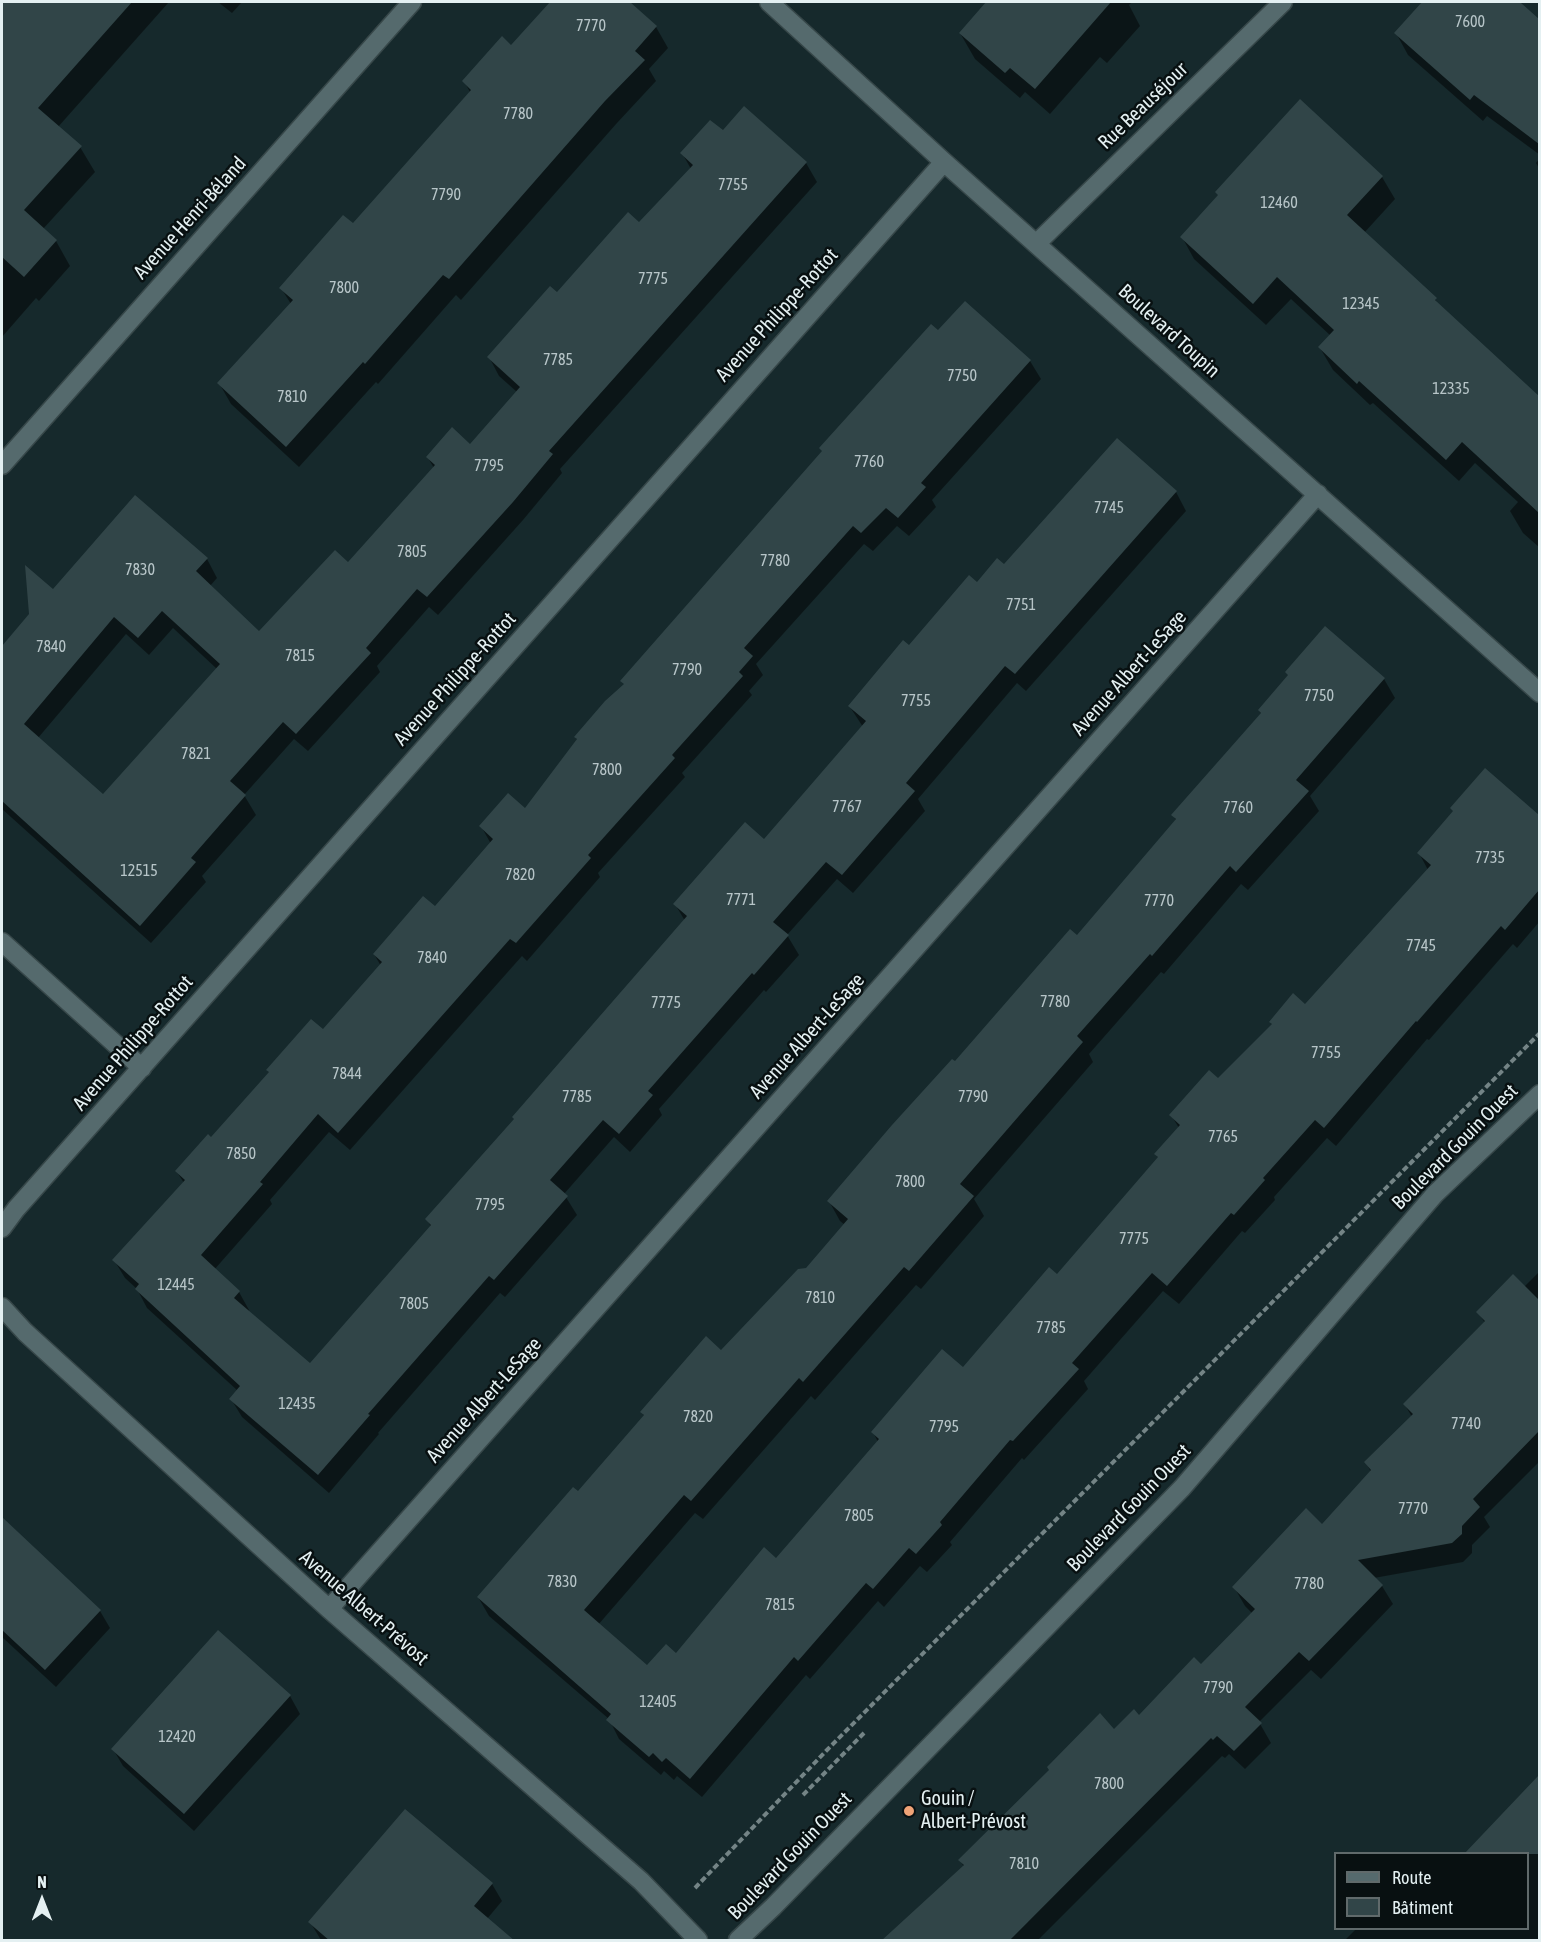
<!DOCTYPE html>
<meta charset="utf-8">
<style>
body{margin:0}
#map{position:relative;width:1541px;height:1942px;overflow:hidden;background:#16292c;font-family:"Asap Condensed",sans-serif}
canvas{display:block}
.frame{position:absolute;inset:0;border:3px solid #e4f0f2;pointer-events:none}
.legend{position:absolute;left:1334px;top:1852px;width:195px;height:78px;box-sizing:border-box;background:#081011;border:2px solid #606a6b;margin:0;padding:8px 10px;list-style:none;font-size:18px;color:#e4f0f2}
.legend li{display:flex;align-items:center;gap:12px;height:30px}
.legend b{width:30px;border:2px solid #606a6b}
.north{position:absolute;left:12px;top:1870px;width:60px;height:60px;-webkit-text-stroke:4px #081011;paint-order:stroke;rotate:0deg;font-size:16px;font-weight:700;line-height:24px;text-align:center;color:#e4f0f2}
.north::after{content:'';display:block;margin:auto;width:21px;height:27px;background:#e4f0f2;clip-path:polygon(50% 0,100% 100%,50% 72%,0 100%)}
</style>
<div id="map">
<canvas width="1541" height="1942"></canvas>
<div class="frame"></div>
<ul class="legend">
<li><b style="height:8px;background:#556a6d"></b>Route</li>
<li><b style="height:16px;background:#314548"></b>Bâtiment</li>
</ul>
<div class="north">N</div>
</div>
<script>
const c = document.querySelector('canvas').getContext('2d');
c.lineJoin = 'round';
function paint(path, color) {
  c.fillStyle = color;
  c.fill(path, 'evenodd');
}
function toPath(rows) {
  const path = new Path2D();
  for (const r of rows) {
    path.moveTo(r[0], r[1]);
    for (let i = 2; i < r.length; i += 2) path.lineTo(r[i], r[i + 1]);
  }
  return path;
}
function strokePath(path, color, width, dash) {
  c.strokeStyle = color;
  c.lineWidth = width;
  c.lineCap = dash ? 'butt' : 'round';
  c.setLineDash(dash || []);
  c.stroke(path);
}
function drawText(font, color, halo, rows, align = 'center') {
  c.font = font + ' "Asap Condensed",sans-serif';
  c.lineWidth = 5;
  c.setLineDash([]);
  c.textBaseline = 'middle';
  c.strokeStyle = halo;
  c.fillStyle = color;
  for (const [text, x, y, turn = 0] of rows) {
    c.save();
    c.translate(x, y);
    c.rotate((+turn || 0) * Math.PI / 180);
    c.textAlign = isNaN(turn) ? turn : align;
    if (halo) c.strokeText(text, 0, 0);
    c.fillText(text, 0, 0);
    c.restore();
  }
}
const shadow = toPath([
 [2,2,169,2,58,127,80,147,95,172,43,229,56,241,70,266,39,301,36,298,2,337],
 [218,2,242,2,232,13],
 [552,2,628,2,656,27,668,48,649,69,656,81,617,123,461,300,456,295,378,384,376,382,299,467,231,404,219,383,291,304,281,288,353,226,470,92,464,81,511,47],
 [988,2,1132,2,1129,5,1140,26,1107,63,1100,57,1050,114,1025,92,1020,98,975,59,960,33],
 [1424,2,1521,2,1525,8,1539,21,1540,155,1487,116,1483,121,1408,55,1396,33],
 [744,108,806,163,817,182,560,469,562,473,523,520,438,615,429,607,377,666,380,672,308,751,294,739,244,795,256,815,202,876,206,882,151,943,2,809,2,663,3,661,2,648,30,614,53,591,207,559,217,578,210,586,259,633,348,564,434,468,428,458,470,446,517,392,499,376,489,357,557,294,639,224,691,169,682,153,723,132],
 [173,628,217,669,103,796,38,738,126,634,149,655],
 [1540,158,1540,170,1536,163],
 [1382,177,1395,199,1364,233,1435,299,1439,306,1540,398,1540,548,1523,533,1510,511,1518,502,1475,463,1459,481,1373,403,1370,405,1333,370,1320,348,1331,336,1291,299,1266,325,1194,259,1182,237],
 [938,333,1030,361,1041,379,932,500,936,507,909,536,897,526,873,551,864,544,756,664,763,675,749,691,752,695,682,773,685,777,598,873,600,877,527,961,522,956,350,1150,329,1132,270,1200,272,1204,214,1270,239,1292,249,1310,248,1312,310,1366,431,1227,427,1219,515,1120,685,921,675,904,764,841,863,727,850,707,909,647,977,584,1004,567,1176,492,1186,511,1026,691,1017,683,918,799,925,811,853,893,837,879,787,935,799,955,766,992,764,990,659,1109,662,1115,630,1152,614,1137,564,1194,577,1215,505,1297,500,1293,378,1433,379,1434,329,1493,242,1417,231,1399,238,1391,147,1308,137,1289,125,1278,114,1260,184,1183,177,1172,323,1031,381,966,374,954,435,908,491,844,481,826,525,810,577,740,576,737,625,685,823,452,821,449],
 [1325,628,1384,679,1395,698,1310,796,1319,811,1248,890,1241,884,1164,974,1161,972,1089,1054,1093,1062,974,1199,984,1216,921,1289,916,1285,815,1400,811,1396,703,1519,695,1513,598,1625,647,1668,677,1655,776,1560,878,1442,873,1432,963,1369,1058,1276,1159,1159,1156,1154,1179,1128,1171,1115,1218,1080,1273,1026,1271,1022,1305,1006,1428,870,1419,853,1454,812,1485,770,1540,817,1540,921,1517,948,1513,944,1429,1040,1427,1039,1336,1146,1327,1138,1274,1197,1275,1200,1245,1233,1242,1231,1179,1304,1163,1291,1084,1381,1088,1389,1024,1460,1022,1458,950,1542,952,1545,927,1572,920,1566,884,1607,878,1601,810,1679,806,1675,702,1797,677,1776,674,1780,664,1771,661,1775,619,1739,609,1719,489,1616,478,1597,578,1493,644,1416,642,1412,721,1352,806,1269,845,1225,840,1221,829,1201,955,1064,1077,937,1177,822,1173,815,1262,715,1259,711,1289,676],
 [1540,1271,1540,1461,1484,1517,1490,1527,1472,1545,1472,1553,1463,1562,1374,1578,1382,1586,1393,1604,1321,1679,1311,1670,1259,1722,1271,1743,1245,1769,1229,1754,1225,1758,1222,1756,1038,1940,883,1940,964,1867,960,1860,1114,1731,1139,1717,1201,1666,1252,1613,1245,1606,1234,1587,1322,1526,1371,1472,1366,1463,1412,1417,1405,1405,1485,1323,1478,1312,1524,1287],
 [4,1522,100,1611,110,1628,56,1687,2,1637,2,1525],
 [290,1696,300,1714,194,1831,123,1766,113,1749],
 [1540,1777,1540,1940,1345,1940,1357,1928,1528,1928,1528,1854,1465,1854],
 [492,1884,502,1901,487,1919,512,1940,321,1940,310,1922]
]);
const building = toPath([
 [2,2,132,2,38,108,82,146,24,210,57,240,24,277,2,257],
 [550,2,630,2,657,26,635,51,645,60,605,101,449,279,443,275,365,364,363,362,286,447,217,383,293,300,279,288,343,215,353,223,471,90,462,81,502,36,511,45],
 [986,2,1111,2,1035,89,1010,68,1005,73,959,33],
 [1422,2,1520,2,1539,19,1539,144,1474,95,1470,100,1394,33],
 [1300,99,1383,176,1347,215,1437,298,1435,300,1539,396,1539,513,1462,442,1446,460,1359,381,1357,384,1318,347,1334,330,1277,277,1253,304,1180,237,1218,195,1215,192],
 [744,106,807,162,549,451,553,454,513,502,427,597,417,589,366,648,371,653,296,734,283,722,230,781,246,795,191,858,196,862,140,926,2,801,2,646,29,614,25,565,53,589,135,495,208,558,196,571,259,631,335,550,348,562,435,465,426,457,452,427,470,444,520,387,487,357,550,286,557,292,628,212,639,222,693,165,680,153,710,120,723,130],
 [162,611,220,664,103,794,24,724,114,617,138,638],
 [965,301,1031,360,921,483,926,487,898,518,886,508,861,533,853,526,744,648,753,656,739,672,743,676,672,755,675,758,588,855,591,858,516,943,510,939,338,1133,318,1114,260,1182,263,1184,201,1255,240,1291,234,1298,310,1363,431,1225,425,1219,514,1119,512,1117,687,916,673,904,745,822,764,839,866,721,848,706,903,640,909,645,969,575,977,582,997,558,1004,564,1117,438,1177,491,1015,674,1005,666,906,783,915,791,842,875,826,862,773,922,789,935,754,975,752,973,648,1091,653,1095,619,1134,603,1120,550,1180,568,1196,494,1280,489,1276,368,1414,370,1415,318,1475,229,1399,240,1386,135,1289,139,1284,112,1260,185,1180,175,1171,208,1134,211,1137,269,1072,266,1070,311,1019,323,1029,382,962,373,954,423,896,435,906,493,839,479,826,508,793,525,808,577,739,574,737,605,701,624,684,620,681,822,451,819,448,931,324,938,330],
 [1325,626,1385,678,1296,780,1309,791,1236,872,1230,866,1152,956,1150,954,1077,1036,1083,1042,960,1184,974,1196,909,1271,904,1267,803,1382,799,1378,691,1501,684,1495,584,1610,647,1665,666,1644,676,1653,764,1547,776,1558,879,1439,871,1432,942,1349,963,1367,1049,1267,1057,1274,1158,1157,1154,1154,1180,1125,1169,1115,1209,1070,1218,1078,1272,1024,1269,1022,1293,993,1305,1004,1431,865,1417,853,1453,811,1450,808,1485,768,1539,815,1539,890,1505,930,1501,926,1417,1022,1416,1021,1324,1128,1315,1120,1263,1178,1265,1180,1234,1215,1231,1213,1167,1286,1152,1273,1072,1363,1079,1369,1013,1441,1010,1440,940,1522,942,1525,916,1554,909,1548,873,1589,866,1583,798,1661,794,1657,690,1779,666,1758,662,1762,653,1753,649,1757,606,1720,611,1714,477,1597,573,1487,578,1491,644,1415,640,1412,706,1336,721,1350,798,1269,806,1268,848,1219,827,1201,892,1125,952,1059,955,1061,1070,929,1077,935,1176,819,1171,815,1261,713,1258,710,1288,675,1285,672],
 [1513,1274,1539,1300,1539,1431,1473,1499,1480,1507,1462,1526,1462,1534,1452,1543,1358,1560,1383,1585,1309,1661,1299,1652,1245,1707,1262,1723,1234,1751,1217,1736,1213,1740,1211,1738,1009,1941,881,1941,964,1865,958,1860,1049,1770,1047,1767,1100,1713,1114,1729,1134,1709,1139,1715,1194,1657,1201,1664,1255,1609,1232,1587,1306,1508,1322,1524,1371,1470,1364,1462,1413,1414,1403,1404,1485,1321,1476,1312],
 [2,1517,101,1610,45,1670,2,1630],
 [218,1630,291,1695,184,1814,111,1749],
 [1539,1775,1539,1854,1464,1854],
 [405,1809,493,1883,474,1906,515,1941,330,1941,308,1922]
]);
const path = toPath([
 [803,1795,865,1732],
 [695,1888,826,1751,1540,1033]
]);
const street = toPath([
 [769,2,944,162,1540,693],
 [1036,244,1283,2],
 [2,465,412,2],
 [2,942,142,1068],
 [2,1228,16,1209,944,162],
 [2,1307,25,1332,329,1609,641,1881,698,1940],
 [329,1609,1318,494]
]);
const secondary = toPath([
 [738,1940,773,1907,1182,1488,1435,1194,1540,1094]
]);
const markers = [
 [909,1811,6,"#efa377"]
];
const numberNames = [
 ["7600",1470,22],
 ["7770",591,26],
 ["7780",518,114],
 ["7755",733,185],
 ["7790",446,195],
 ["12460",1279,203],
 ["7775",653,279],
 ["7800",344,288],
 ["12345",1361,304],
 ["7785",558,360],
 ["7750",962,376],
 ["12335",1451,389],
 ["7810",292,397],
 ["7760",869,462],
 ["7795",489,466],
 ["7745",1109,508],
 ["7805",412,552],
 ["7780",775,561],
 ["7830",140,570],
 ["7751",1021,605],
 ["7840",51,647],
 ["7815",300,656],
 ["7790",687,670],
 ["7750",1319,696],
 ["7755",916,701],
 ["7821",196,754],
 ["7800",607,770],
 ["7767",847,807],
 ["7760",1238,808],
 ["7735",1490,858],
 ["12515",139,871],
 ["7820",520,875],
 ["7771",741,900],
 ["7770",1159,901],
 ["7745",1421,946],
 ["7840",432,958],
 ["7780",1055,1002],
 ["7775",666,1003],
 ["7755",1326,1053],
 ["7844",347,1074],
 ["7785",577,1097],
 ["7790",973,1097],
 ["7765",1223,1137],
 ["7850",241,1154],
 ["7800",910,1182],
 ["7795",490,1205],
 ["7775",1134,1239],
 ["12445",176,1285],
 ["7810",820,1298],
 ["7805",414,1304],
 ["7785",1051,1328],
 ["12435",297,1404],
 ["7820",698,1417],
 ["7740",1466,1424],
 ["7795",944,1427],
 ["7770",1413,1509],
 ["7805",859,1516],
 ["7830",562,1582],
 ["7780",1309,1584],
 ["7815",780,1605],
 ["7790",1218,1688],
 ["12405",658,1702],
 ["12420",177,1737],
 ["7800",1109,1784],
 ["7810",1024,1864]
];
const streetNames = [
 ["Rue Beauséjour",1143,106,-44],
 ["Avenue Henri-Béland",190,218,-48],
 ["Avenue Philippe-Rottot",777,315,-48],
 ["Boulevard Toupin",1169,331,42],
 ["Avenue Albert-LeSage",1129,673,-48],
 ["Avenue Philippe-Rottot",455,679,-48],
 ["Avenue Albert-LeSage",807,1036,-48],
 ["Avenue Philippe-Rottot",133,1043,-49],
 ["Boulevard Gouin Ouest",1455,1147,-45],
 ["Avenue Albert-LeSage",484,1400,-48],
 ["Boulevard Gouin Ouest",1129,1508,-46],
 ["Avenue Albert-Prévost",364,1608,41],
 ["Boulevard Gouin Ouest",790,1856,-46]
];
const poiNames = [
 ["Gouin /",921,1799],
 ["Albert-Prévost",921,1822]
];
paint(shadow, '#0007');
paint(building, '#314548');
strokePath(street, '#374749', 21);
strokePath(secondary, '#374749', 21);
strokePath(path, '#748486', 4, [6, 3]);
strokePath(street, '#556a6d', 18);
strokePath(secondary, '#556a6d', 18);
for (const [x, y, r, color] of markers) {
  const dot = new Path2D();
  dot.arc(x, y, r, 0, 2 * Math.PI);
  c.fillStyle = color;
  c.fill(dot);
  strokePath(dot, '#081011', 2);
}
drawText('16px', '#b7c5c8', null, numberNames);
drawText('20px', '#e4f0f2', '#081011', streetNames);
drawText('20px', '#e4f0f2', '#081011', poiNames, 'left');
</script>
